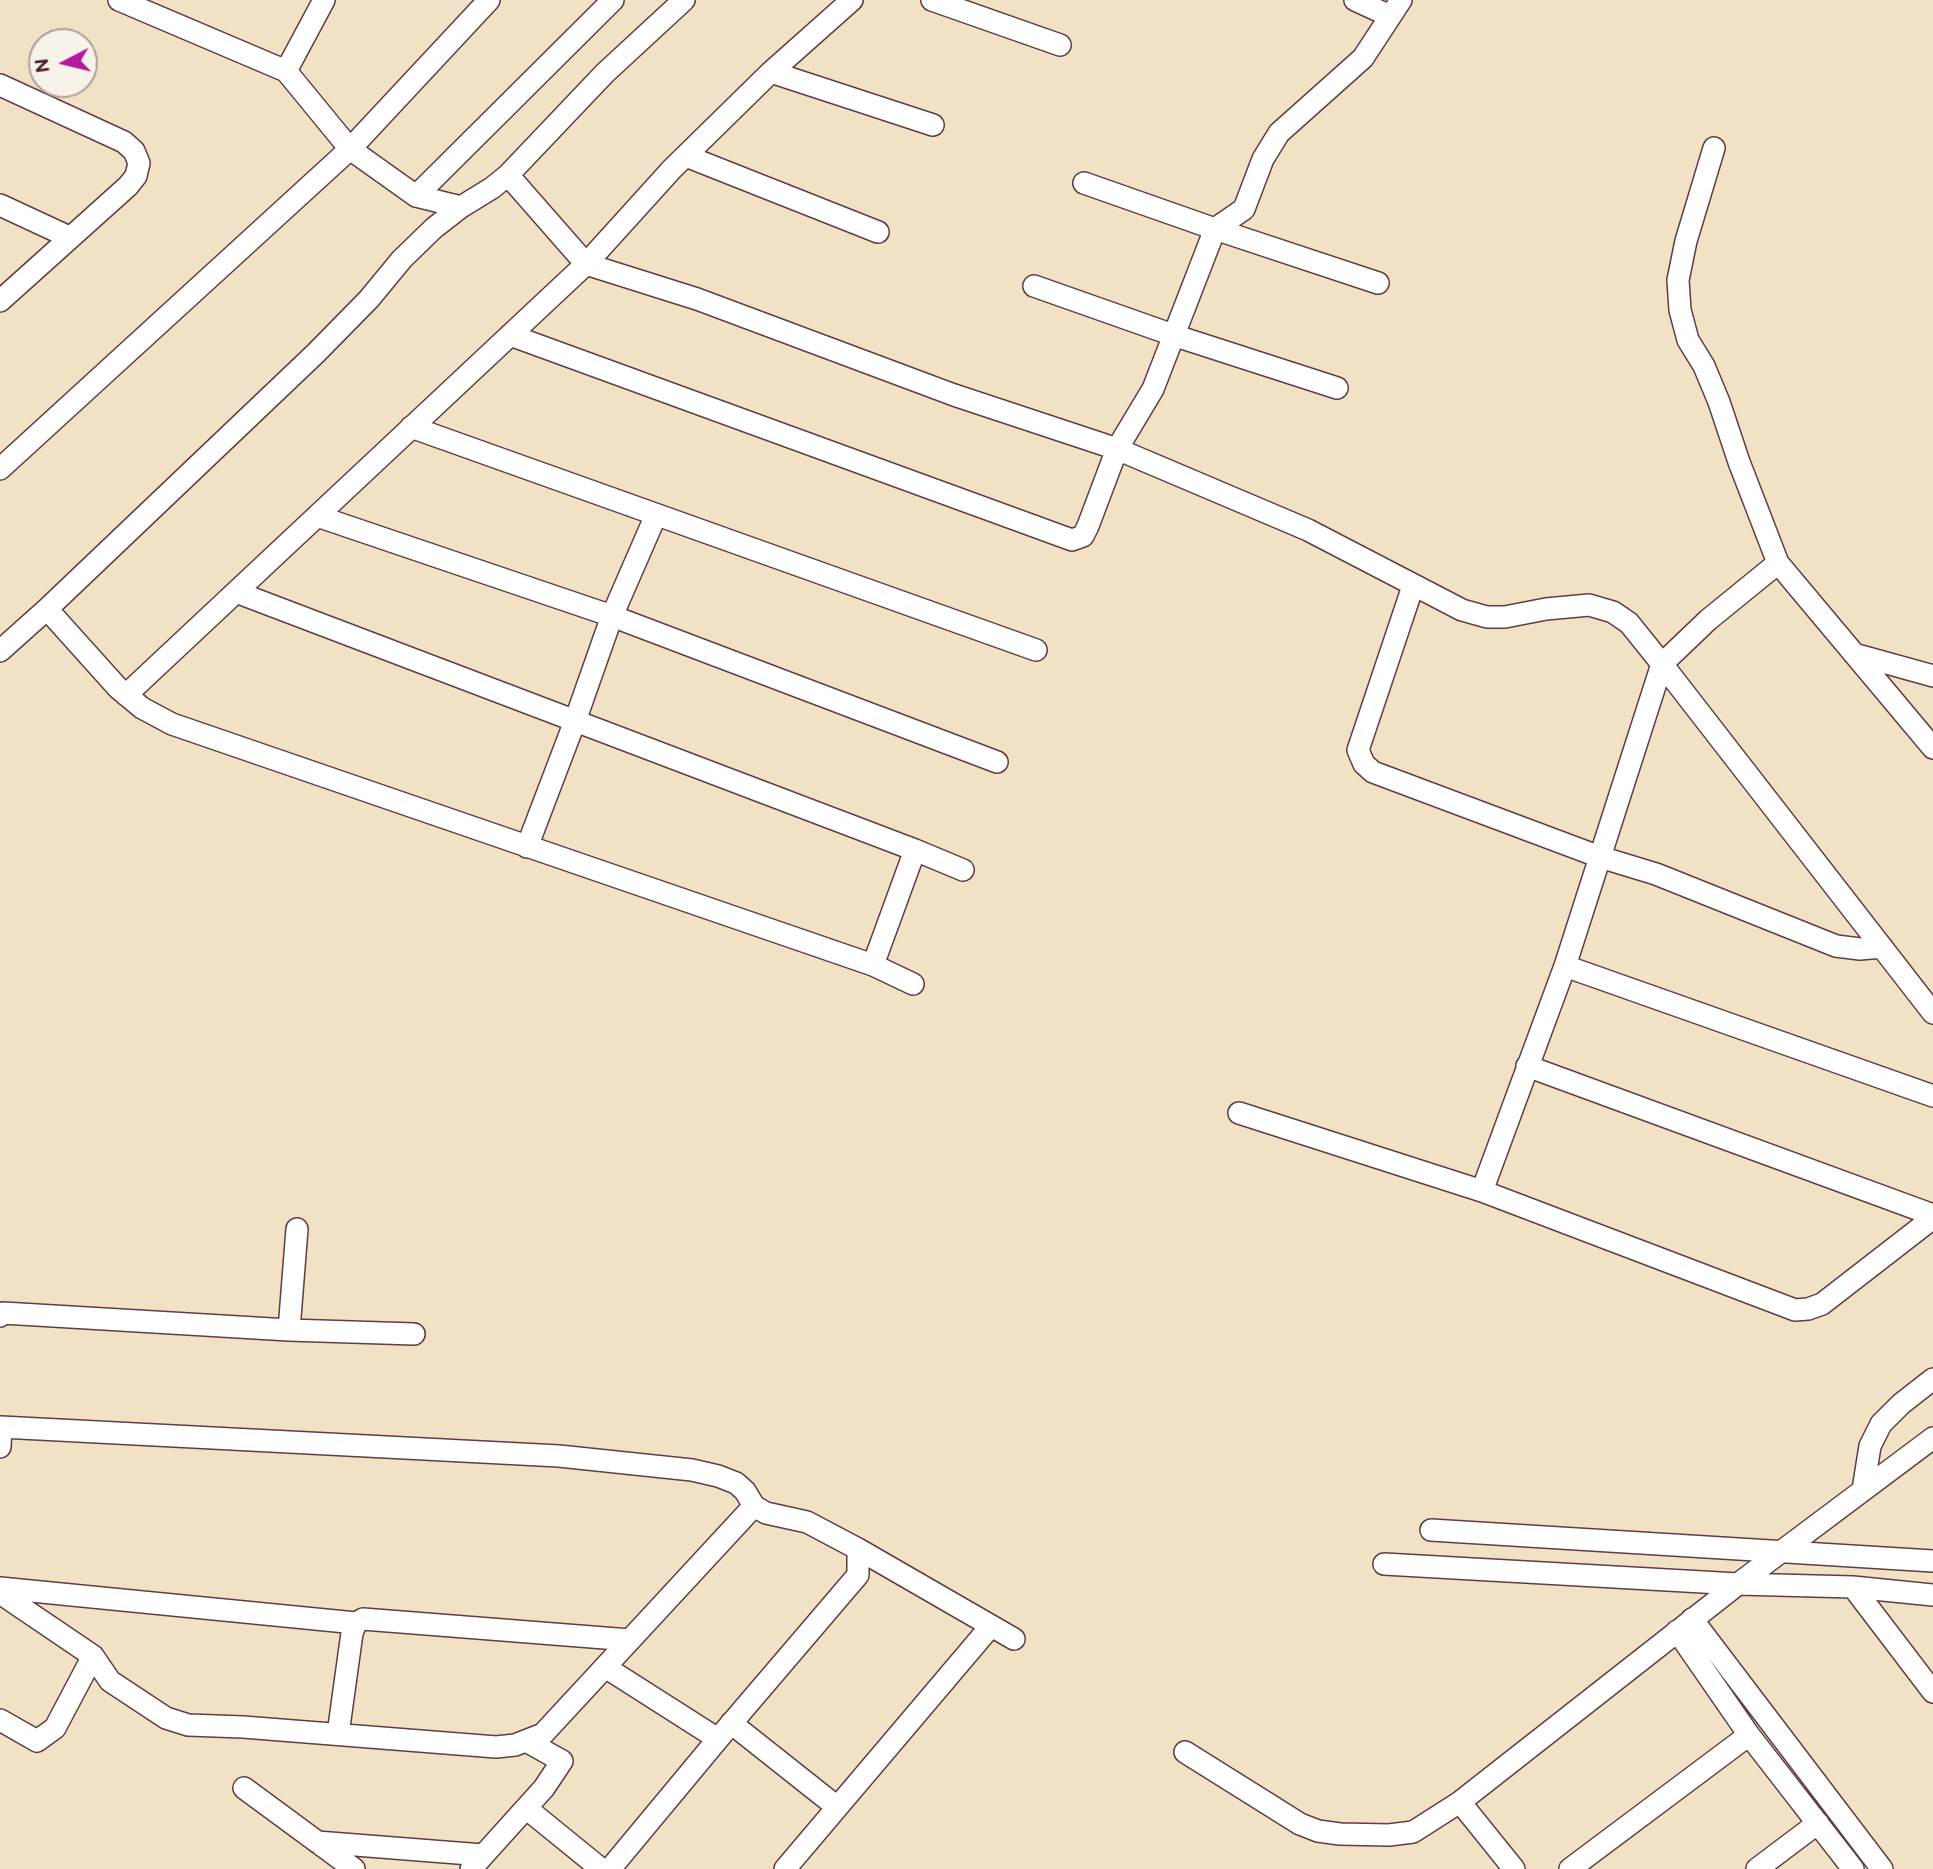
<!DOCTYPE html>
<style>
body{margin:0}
#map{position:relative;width:1933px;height:1869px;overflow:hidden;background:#f1e2c6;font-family:"Balsamiq Sans",sans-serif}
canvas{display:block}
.north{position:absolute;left:28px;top:28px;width:70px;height:70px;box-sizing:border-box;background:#f7f3e8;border:2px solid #b29e9c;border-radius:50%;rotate:263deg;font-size:19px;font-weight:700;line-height:28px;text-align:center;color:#4a1f2b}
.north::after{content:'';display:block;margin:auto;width:24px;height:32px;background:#b5179e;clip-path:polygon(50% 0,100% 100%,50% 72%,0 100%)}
</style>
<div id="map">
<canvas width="1933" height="1869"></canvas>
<div class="north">N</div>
</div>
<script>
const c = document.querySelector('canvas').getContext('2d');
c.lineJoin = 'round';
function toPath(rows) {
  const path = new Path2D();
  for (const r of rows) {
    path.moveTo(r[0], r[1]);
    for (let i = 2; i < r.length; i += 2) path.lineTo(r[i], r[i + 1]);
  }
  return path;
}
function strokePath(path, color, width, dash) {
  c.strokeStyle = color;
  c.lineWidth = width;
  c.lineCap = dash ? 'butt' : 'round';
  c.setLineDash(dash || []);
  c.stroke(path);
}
const minor = toPath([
 [119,0,286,71],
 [324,0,286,71,350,149,416,196,461,207,492,188,508,175,586,264,697,299,954,395,1117,449,1308,530,1462,610,1487,617,1505,617,1546,609,1589,605,1613,612,1629,623,1662,664,1708,620,1778,563,1739,462,1719,402,1704,366,1688,340,1680,310,1678,280,1686,241,1714,148],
 [932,0,1060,45],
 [1355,0,1390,16],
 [771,72,933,125],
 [0,85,124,142,134,151,139,163,136,176,128,186,0,301],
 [686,156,878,232],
 [508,175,605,73,684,0],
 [1084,183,1215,229,1378,283],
 [416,196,613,0],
 [0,205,69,237],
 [1034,286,1173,335,1337,388],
 [510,335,1072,540,1083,536,1088,526,1117,449,1153,389,1215,229,1244,209,1263,159,1279,133,1363,58,1401,0],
 [411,427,1036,650],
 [0,469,350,149,489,0],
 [317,516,612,616,997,762],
 [1778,563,1933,748],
 [1413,586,1358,750,1364,764,1373,772,1600,857,1656,874,1836,946,1860,949,1882,947],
 [236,592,915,850,963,870],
 [47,609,316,353,369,299,402,259,434,228,461,207],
 [0,651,47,609,118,688,142,708,172,724,873,965,913,984],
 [1854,654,1933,676],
 [1662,664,1933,1013],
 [126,695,586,264,672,169,771,72,852,0],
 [527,847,575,721,612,616,656,515],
 [873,965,915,850],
 [1565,966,1933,1096],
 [1527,1066,1933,1215],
 [1239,1113,1482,1191,1795,1310,1808,1309,1822,1304,1933,1218],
 [1482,1191,1565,966,1662,664],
 [0,1316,3,1313,289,1330,414,1334],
 [289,1330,297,1229],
 [0,1447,1,1427,559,1456,692,1470,718,1476,736,1483,745,1491,754,1506,766,1513,807,1522,858,1549],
 [1863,1490,1870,1446,1881,1424,1901,1404,1933,1379],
 [1431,1530,1933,1561],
 [1384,1564,1738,1584,1853,1587,1933,1595],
 [1853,1587,1933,1692],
 [0,1588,356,1623],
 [0,1593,93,1656],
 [1692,1619,1882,1869],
 [1677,1631,1749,1735,1853,1869],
 [605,1667,718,1739],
 [0,1720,37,1741,55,1728,93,1656,110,1681,166,1718,188,1725,243,1727,496,1747,515,1745,543,1734,754,1506],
 [731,1723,837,1807],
 [338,1734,352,1633,356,1623,363,1619,630,1640],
 [1185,1752,1300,1824,1318,1831,1340,1834,1389,1835,1413,1832,1460,1802,1738,1584,1933,1438],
 [244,1788,354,1869],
 [1460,1802,1514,1869],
 [526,1808,601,1869],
 [317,1842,483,1855],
 [471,1869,544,1788,562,1761,528,1742],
 [610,1869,718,1739,858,1575,858,1549,1014,1639],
 [785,1869,985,1633],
 [1570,1869,1749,1735],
 [1757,1869,1818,1823]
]);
strokePath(minor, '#633c42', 24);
strokePath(minor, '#fff', 21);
</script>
